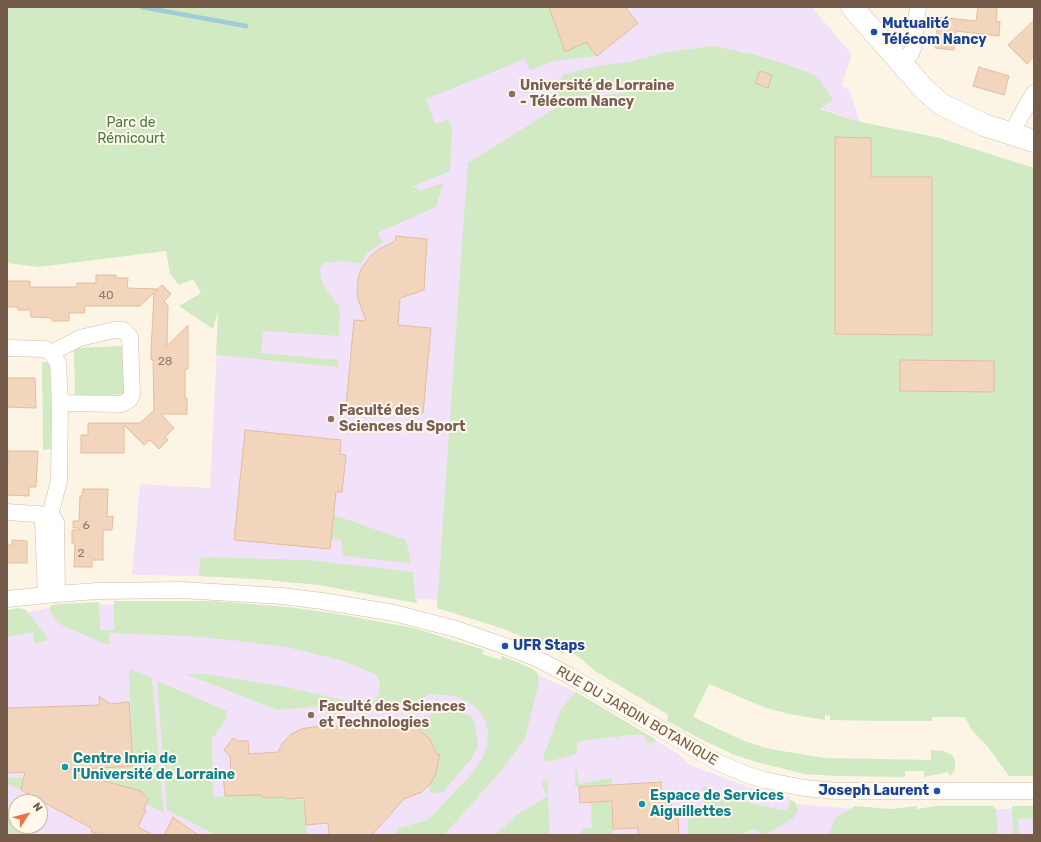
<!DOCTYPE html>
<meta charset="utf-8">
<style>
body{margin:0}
#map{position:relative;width:1041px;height:842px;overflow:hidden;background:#fcf5e5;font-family:Rubik,sans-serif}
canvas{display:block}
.frame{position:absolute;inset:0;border:8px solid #755c4a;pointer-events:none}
.north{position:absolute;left:8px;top:794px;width:40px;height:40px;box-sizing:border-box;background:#fff8eb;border:1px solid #c8baab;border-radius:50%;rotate:54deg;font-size:11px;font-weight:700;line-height:16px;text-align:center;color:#755c4a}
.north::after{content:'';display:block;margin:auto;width:14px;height:18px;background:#e6764a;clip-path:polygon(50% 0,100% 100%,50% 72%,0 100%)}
</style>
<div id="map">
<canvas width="1041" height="842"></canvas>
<div class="frame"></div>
<div class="north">N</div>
</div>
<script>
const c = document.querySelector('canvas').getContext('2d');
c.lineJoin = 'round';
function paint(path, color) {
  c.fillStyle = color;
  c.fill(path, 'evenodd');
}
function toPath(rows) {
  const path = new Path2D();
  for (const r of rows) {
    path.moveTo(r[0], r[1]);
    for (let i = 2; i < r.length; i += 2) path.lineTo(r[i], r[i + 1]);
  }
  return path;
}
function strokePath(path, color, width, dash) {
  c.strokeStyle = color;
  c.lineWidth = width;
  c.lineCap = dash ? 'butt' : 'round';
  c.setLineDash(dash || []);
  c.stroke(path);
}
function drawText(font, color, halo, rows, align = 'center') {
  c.font = font + ' Rubik,sans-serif';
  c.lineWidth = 4;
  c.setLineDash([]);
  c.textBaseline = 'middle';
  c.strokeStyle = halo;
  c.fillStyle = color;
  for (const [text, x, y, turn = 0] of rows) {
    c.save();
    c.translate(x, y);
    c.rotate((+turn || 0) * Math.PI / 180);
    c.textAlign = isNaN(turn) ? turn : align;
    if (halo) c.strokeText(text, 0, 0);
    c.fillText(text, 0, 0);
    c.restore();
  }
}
const education = toPath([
 [418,7,812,7,852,55,841,86,849,89,860,122,748,83,682,84,584,98,557,107,469,163,461,255,438,600,418,599,418,603,319,585,257,579,199,576,132,575,140,484,210,488,222,245],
 [166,603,532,672,576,692,677,753,690,765,751,788,791,797,790,800,793,801,796,804,857,809,943,811,1034,808,1034,835,7,835,7,617,56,606],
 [16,802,40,802,40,826,16,826]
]);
const green = toPath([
 [7,7,549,7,586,42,597,56,554,61,530,70,525,59,426,99,435,124,448,119,452,128,450,171,412,187,421,190,443,183,436,207,377,233,383,242,367,253,361,264,343,261,324,263,320,268,322,283,334,300,340,307,339,336,263,331,261,353,338,360,338,367,216,355,218,311,213,329,179,306,201,293,193,279,179,285,170,274,166,251,39,267,7,263],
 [713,46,752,54,785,64,813,74,821,82,833,99,820,109,860,122,936,137,1034,168,1034,776,1009,776,988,747,971,729,965,717,932,717,932,721,880,721,830,720,830,716,825,715,825,720,789,714,766,708,709,684,693,717,744,741,770,749,825,758,931,760,931,750,944,751,952,755,955,760,955,770,950,776,948,772,924,777,924,771,905,771,905,777,837,776,805,774,760,763,734,755,699,738,667,721,668,717,667,714,595,671,579,657,566,650,564,654,504,629,437,608,461,255,468,163,557,107,584,98,642,90,638,87,607,90,563,102,554,91,558,83,564,74,598,66,629,62,667,52],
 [124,346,125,394,75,397,74,348],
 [42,362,50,362,52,449,43,450],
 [334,515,406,540,411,563,343,556,341,540,331,539],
 [201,557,308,560,413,572,416,603,319,585,257,579,199,576],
 [114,601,212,601,288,607,332,613,414,628,484,650,482,654,501,660,502,656,524,665,534,670,538,674,539,682,525,738,506,765,444,835,393,835,399,828,428,820,467,779,476,768,483,757,487,746,488,733,486,722,477,709,470,703,455,696,430,694,416,703,369,705,377,698,379,693,380,683,377,676,371,672,340,660,286,647,233,640,187,636,109,633,109,644,106,644,63,626,55,619,50,612,50,607,51,605,59,604,99,602,100,630,114,630],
 [19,608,26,610,47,637,46,641,34,644,33,632,7,637,7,610],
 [129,669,152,678,159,760,142,761,141,756,132,756],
 [185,674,205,674,281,686,357,703,278,710],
 [157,681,227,711,225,721,212,739,213,797,260,795,264,798,284,797,287,799,295,799,304,801,307,835,216,835,167,810],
 [576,692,655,739,656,742,646,743,645,735,630,735,620,736,620,738,617,739,616,736,577,742,577,754,547,762,544,760,543,758,560,710],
 [448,712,461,712,470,716,475,723,478,743,476,750,471,759,443,792,430,793,429,785,437,764,440,763,439,755,435,755,434,747,430,739,416,727,432,714],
 [159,764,164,813,146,803,148,799,146,796,139,790,127,788,126,787,107,787,105,768],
 [577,769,579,784,612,778,613,835,581,835,581,829,592,828,590,787,575,787,575,771],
 [81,774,82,785,23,789,21,788,21,790,7,783,7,778],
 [547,779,550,835,495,835,517,815,547,796,541,783],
 [703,786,750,803,787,811,790,800,795,802,798,811,793,818,765,835,754,829,739,835,688,835,688,820,690,820,689,806,704,805],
 [855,806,891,809,917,806,917,809,936,806,993,806,996,809,998,835,827,835,830,833,834,819],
 [1012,806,1034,806,1034,818,1018,819,1019,835,1013,835],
 [7,818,11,821,25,835,7,834]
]);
const stream = toPath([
 [142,7,246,26]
]);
const building = toPath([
 [549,7,625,7,638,23,597,56,586,42,565,52,549,7],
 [978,7,997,7,996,21,1000,22,999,36,956,31,954,50,935,48,938,17,976,21,978,7],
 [1034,20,1034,56,1027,64,1008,45,1034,20],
 [979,67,1009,76,1004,95,973,86,979,67],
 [760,71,772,75,768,88,755,83,760,71],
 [835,137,871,138,871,177,932,177,932,335,835,334,835,137],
 [396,236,427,239,424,290,400,298,398,325,431,328,423,413,346,406,354,320,366,321,357,296,358,279,361,269,370,257,378,250,395,241,396,236],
 [96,275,116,275,116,278,128,278,127,288,158,289,155,292,162,285,171,294,164,301,168,306,167,346,188,325,188,369,185,369,185,398,187,398,187,414,161,414,174,428,165,437,168,440,159,449,150,440,144,445,124,425,124,453,81,453,81,435,88,435,88,423,140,423,154,410,153,360,151,360,151,352,154,293,140,306,85,306,84,313,69,313,69,321,52,321,52,318,31,317,30,310,18,310,18,307,7,307,7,281,30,281,30,287,77,287,77,283,96,283,96,275],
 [900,360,994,361,994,392,900,391,900,360],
 [7,378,35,378,36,408,7,407,7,378],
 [245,430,341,440,340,454,346,455,342,492,336,492,330,549,234,540,245,430],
 [8,451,38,451,36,487,29,487,29,496,7,495,8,451],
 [83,489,108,489,107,517,113,516,112,530,103,530,103,560,92,560,92,567,74,567,75,543,72,543,72,530,79,530,79,528,73,528,73,521,79,521,80,496,82,496,83,489],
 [12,540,27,541,27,563,7,563,7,545,12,545,12,540],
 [99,696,110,704,129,702,133,766,64,770,141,791,148,799,144,809,146,810,138,827,153,835,104,835,100,833,92,833,91,828,21,790,25,772,7,773,7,708,100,705,99,696],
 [401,723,416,727,430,739,437,755,440,754,436,773,431,783,422,792,404,799,372,835,329,835,328,823,306,825,304,798,287,799,284,797,264,798,260,795,225,796,223,774,231,773,230,756,224,750,233,738,237,741,248,741,249,754,278,752,282,744,290,735,301,729,312,727,401,723],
 [661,782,661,798,671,798,672,815,678,815,679,835,638,835,638,828,613,829,612,801,580,803,579,787,661,782],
 [173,817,198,835,164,835,173,817]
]);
const minor = toPath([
 [901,63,911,53,913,48,918,7],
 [1011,133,1034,93],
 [7,348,45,349,51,353,58,363,60,403,59,481,50,515,43,521,46,595],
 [51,353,80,338,114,330,123,330,130,337,132,395,130,399,126,402,121,404,60,403],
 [7,512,50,515],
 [50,515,56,522,57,594],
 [7,599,57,594,97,591,181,590,282,596,322,601,394,613,456,629,505,646,536,658,570,676,717,762,748,775,764,780,804,788,837,791,1034,791]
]);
const secondary = toPath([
 [852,7,924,89,941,104,984,125,1034,141]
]);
const markers = [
 [874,32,4,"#1a4fb4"],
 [512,94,4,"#8d6e63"],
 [331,419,4,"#8d6e63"],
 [505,646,4,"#1a4fb4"],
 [311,715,4,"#8d6e63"],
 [65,767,4,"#0f9aa8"],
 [937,791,4,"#1a4fb4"],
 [642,804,4,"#0f9aa8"]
];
const numberNames = [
 ["40",106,296],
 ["28",165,362],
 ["6",86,526],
 ["2",81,554]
];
const transitNames = [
 ["Mutualité",882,24],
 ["Télécom Nancy",882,40],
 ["UFR Staps",513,646],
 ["Joseph Laurent",929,791,"right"]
];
const educationNames = [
 ["Université de Lorraine",520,86],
 ["- Télécom Nancy",520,102],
 ["Faculté des",339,411],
 ["Sciences du Sport",339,427],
 ["Faculté des Sciences",319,707],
 ["et Technologies",319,723]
];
const parkNames = [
 ["Parc de",131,123],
 ["Rémicourt",131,139]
];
const streetNames = [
 ["RUE DU JARDIN BOTANIQUE",637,716,30]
];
const cultureNames = [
 ["Centre Inria de",73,759],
 ["l'Université de Lorraine",73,775],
 ["Espace de Services",650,796],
 ["Aiguillettes",650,812]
];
paint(education, '#f2e2f9');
paint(green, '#d1eac3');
strokePath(stream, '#a0ccd8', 4.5);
paint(building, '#f2d5bd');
strokePath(building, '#e4bc9d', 1);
strokePath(minor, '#cebdab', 17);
strokePath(secondary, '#d3bfab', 23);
strokePath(minor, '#fff', 16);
strokePath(secondary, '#fff', 22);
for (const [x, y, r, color] of markers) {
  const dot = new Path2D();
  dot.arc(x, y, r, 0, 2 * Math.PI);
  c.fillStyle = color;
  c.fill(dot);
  strokePath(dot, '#fff8eb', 1.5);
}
drawText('12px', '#947a67', null, numberNames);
drawText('bold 14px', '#164399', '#fff8eb', transitNames, 'left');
drawText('bold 14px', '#785e54', '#fff8eb', educationNames, 'left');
drawText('14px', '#4f7b42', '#fff8eb', parkNames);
drawText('14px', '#755c4a', '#fff8eb', streetNames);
drawText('bold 14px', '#0d838f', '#fff8eb', cultureNames, 'left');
</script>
